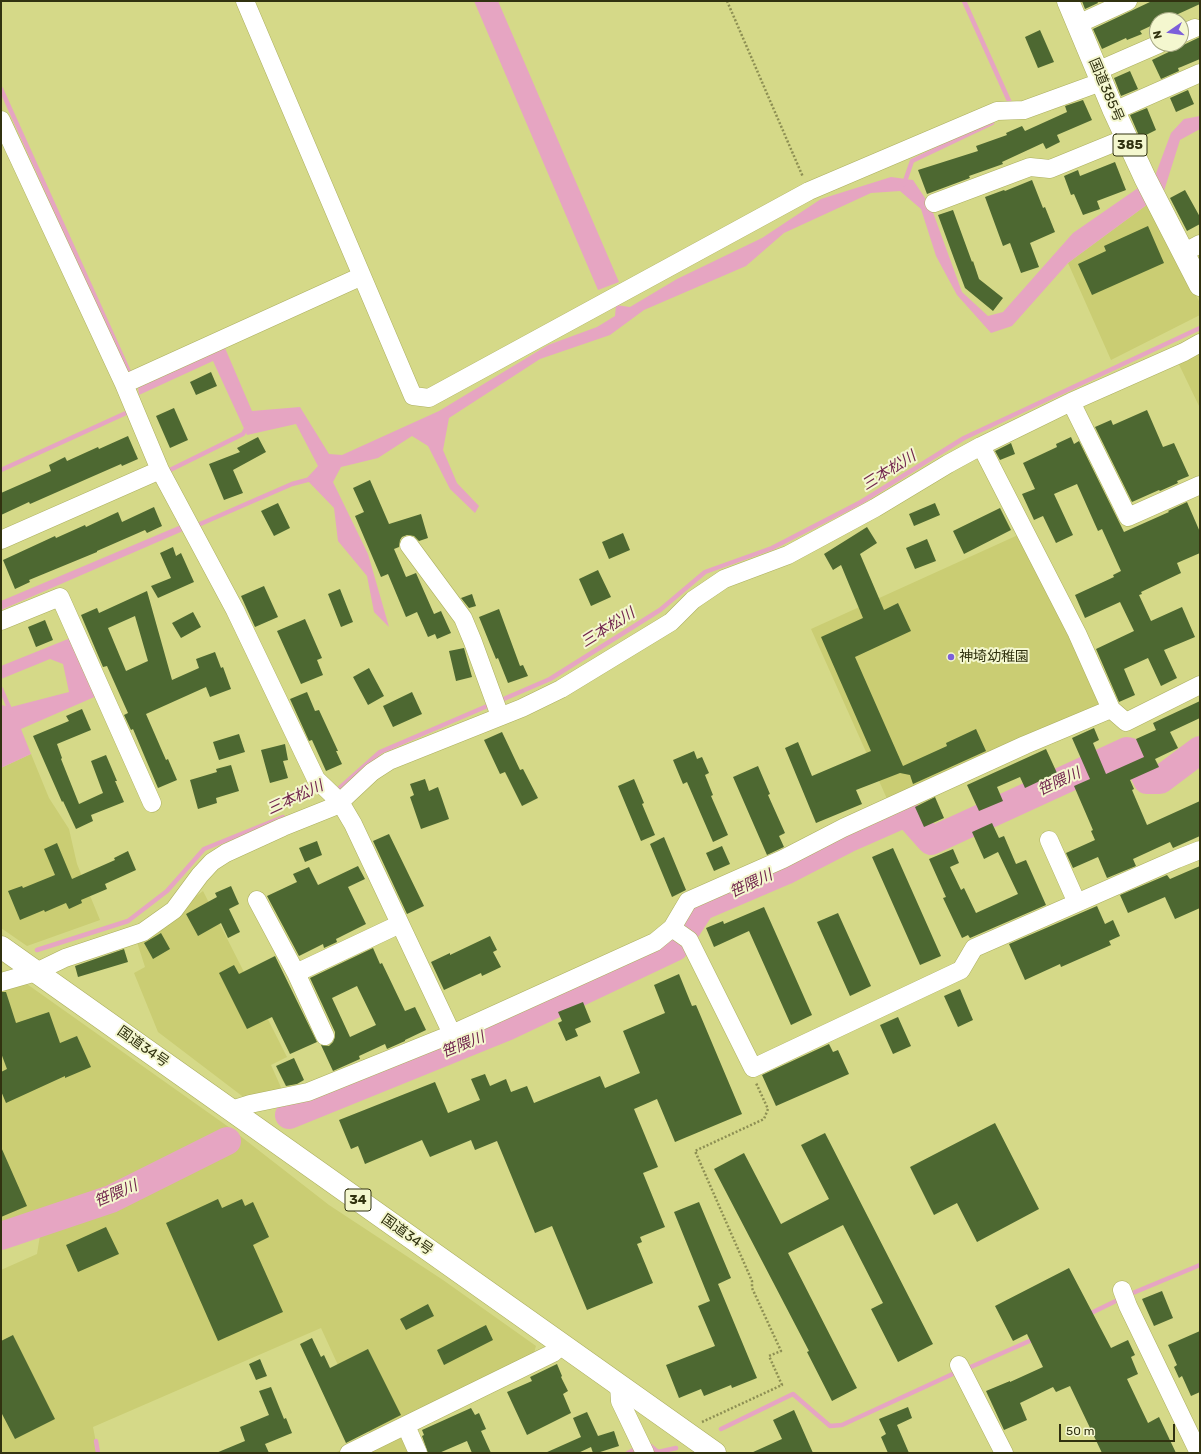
<!DOCTYPE html>
<meta charset="utf-8">
<style>
body{margin:0}
#map{position:relative;width:1201px;height:1454px;overflow:hidden;background:#d5d988;font-family:Rubik,sans-serif}
canvas{display:block}
.frame{position:absolute;inset:0;border:2px solid #313210;pointer-events:none}
.north{position:absolute;left:1149px;top:12px;width:40px;height:40px;box-sizing:border-box;background:#f4f7cf;border:1px solid #a6a883;border-radius:50%;rotate:257deg;font-size:11px;font-weight:700;line-height:16px;text-align:center;color:#313210}
.north::after{content:'';display:block;margin:auto;width:14px;height:18px;background:#7c5fda;clip-path:polygon(50% 0,100% 100%,50% 72%,0 100%)}
.scale{position:absolute;left:1059px;top:1424px;width:116px;height:18px;box-sizing:border-box;border:2px solid #313210;border-top:0;padding-left:5px;font-size:12px;line-height:14px;white-space:nowrap;color:#313210;-webkit-text-stroke:3px #f4f7cf;paint-order:stroke}
</style>
<div id="map">
<canvas width="1201" height="1454"></canvas>
<div class="frame"></div>
<div class="north">N</div>
<div class="scale">50 m</div>
</div>
<script>
const c = document.querySelector('canvas').getContext('2d');
c.lineJoin = 'round';
function paint(path, color) {
  c.fillStyle = color;
  c.fill(path, 'evenodd');
}
function toPath(rows) {
  const path = new Path2D();
  for (const r of rows) {
    path.moveTo(r[0], r[1]);
    for (let i = 2; i < r.length; i += 2) path.lineTo(r[i], r[i + 1]);
  }
  return path;
}
function strokePath(path, color, width, dash) {
  c.strokeStyle = color;
  c.lineWidth = width;
  c.lineCap = dash ? 'butt' : 'round';
  c.setLineDash(dash || []);
  c.stroke(path);
}
function drawText(font, color, halo, rows, align = 'center') {
  c.font = font + ' Rubik,"Noto Sans JP",sans-serif';
  c.lineWidth = 4;
  c.setLineDash([]);
  c.textBaseline = 'middle';
  c.strokeStyle = halo;
  c.fillStyle = color;
  for (const [text, x, y, turn = 0] of rows) {
    c.save();
    c.translate(x, y);
    c.rotate((+turn || 0) * Math.PI / 180);
    c.textAlign = isNaN(turn) ? turn : align;
    if (halo) c.strokeText(text, 0, 0);
    c.fillText(text, 0, 0);
    c.restore();
  }
}
const built = toPath([
 [1148,204,1200,303,1200,315,1111,360,1068,263],
 [1200,333,1200,408,1171,348],
 [1018,535,1103,704,888,801,811,629],
 [31,754,49,798,69,829,77,864,100,920,27,946,1,928,1,768],
 [203,891,287,1057,271,1065,283,1092,246,1099,158,1032,134,973,145,967,137,942],
 [17,977,230,1128,329,1205,443,1280,536,1346,533,1356,395,1424,408,1453,335,1453,370,1435,321,1328,93,1427,98,1453,1,1453,1,1270,37,1254,43,1217,1,1228,1,982]
]);
const water = toPath([
 [474,1,498,1,619,282,598,290],
 [1200,116,1200,129,1180,140,1164,191,1155,176,1171,133,1184,119],
 [891,177,913,180,931,207,962,292,988,316,1003,312,1073,233,1138,188,1148,204,1068,263,1012,326,991,333,957,295,936,256,921,209,900,191,871,193,784,233,746,266,644,310,610,335,540,359,449,418,443,450,457,483,479,506,475,513,450,489,428,446,412,436,378,458,341,467,333,482,368,554,389,627,374,612,367,576,338,541,334,508,306,479,318,466,296,424,247,435,213,361,139,395,138,387,225,348,252,411,300,407,329,454,342,455,439,411,548,345,597,327,615,316,616,305,630,307,677,279,762,238,821,199],
 [181,525,183,531,1,610,1,601],
 [73,637,99,695,21,729,31,754,1,768,1,704,1,705,11,707,69,692,63,664,50,659,1,679,1,666]
]);
const stream = toPath([
 [964,1,1010,103,1010,107],
 [1,89,129,372],
 [904,184,912,161,992,123],
 [1,470,126,413],
 [168,471,243,434,247,427],
 [198,525,292,484,311,479],
 [1,689,11,712],
 [499,701,550,679,660,610,705,572,772,548,861,502,964,438,1200,328],
 [334,793,380,752,492,704],
 [37,950,128,921,167,891,204,849,283,817],
 [1128,1295,1200,1265],
 [1087,1315,1122,1298],
 [964,1370,1034,1339],
 [721,1429,793,1394,830,1426,842,1425,957,1372],
 [96,1441,98,1453],
 [647,1443,658,1452,676,1448],
 [628,1453,639,1447]
]);
const river = toPath([
 [289,1115,506,1027,675,947,701,907,785,871,847,839,906,813,931,841,1127,751,1134,753,1147,780,1160,780,1200,750],
 [1,1236,111,1199,227,1141]
]);
const building = toPath([
 [1082,1,1097,1,1098,3,1085,9],
 [1152,1,1200,1,1200,4,1165,20,1157,20,1157,23,1140,31,1142,34,1127,40,1126,38,1102,49,1093,29],
 [1040,30,1054,62,1038,68,1025,37],
 [1200,37,1200,59,1181,67,1178,68,1179,71,1161,79,1152,60],
 [1130,71,1138,89,1121,96,1114,78],
 [1188,90,1194,104,1176,112,1170,98],
 [1083,100,1092,120,1057,135,1060,142,1046,149,1043,143,1002,162,1003,164,969,176,970,178,927,194,918,170,978,151,976,146,1007,135,1006,133,1022,126,1025,131,1067,112,1065,106],
 [1147,108,1156,130,1140,138,1130,115],
 [1115,162,1126,190,1097,201,1100,209,1083,215,1074,194,1071,195,1064,176,1078,170,1080,176],
 [1032,180,1043,208,1045,207,1055,232,1030,243,1039,267,1021,273,1010,243,1003,246,985,197,1004,190,1005,191],
 [1185,190,1200,217,1200,224,1187,231,1170,198],
 [953,210,972,262,973,261,979,279,1003,298,993,311,965,288,956,264,938,215],
 [1148,226,1164,263,1092,295,1078,264,1106,251,1104,246],
 [211,372,217,386,196,395,190,382],
 [174,408,188,440,170,448,156,416],
 [1147,410,1163,447,1174,443,1189,476,1177,481,1178,483,1160,491,1159,490,1132,502,1095,427,1111,420,1113,425],
 [128,436,138,459,122,466,121,464,89,478,30,504,29,502,1,515,1,493,51,471,49,465,65,457,67,461,98,447,99,449],
 [258,437,266,452,233,470,243,493,224,500,209,464,240,452,237,448],
 [1071,437,1074,444,1079,441,1124,532,1169,512,1168,511,1187,502,1200,532,1200,553,1177,563,1181,573,1141,592,1142,594,1139,595,1151,621,1182,607,1195,637,1164,650,1177,678,1161,686,1148,658,1124,669,1135,695,1119,702,1096,649,1134,631,1120,602,1085,618,1075,595,1114,577,1113,575,1121,571,1102,529,1098,531,1077,484,1054,494,1073,535,1056,543,1043,516,1034,520,1022,494,1035,489,1023,463,1057,447,1056,444],
 [1011,443,1015,454,1000,460,995,451],
 [370,480,389,524,421,514,428,538,419,541,414,536,407,535,402,537,400,540,399,547,394,549,406,577,416,573,434,614,441,611,451,633,437,639,435,634,428,637,417,612,406,617,388,574,381,577,355,516,364,512,353,488],
 [278,503,290,528,274,536,261,511],
 [935,503,940,515,914,526,909,514],
 [154,507,162,526,147,533,145,530,97,551,97,552,29,580,30,582,15,589,3,560,55,536,56,538,85,525,86,527,118,512,122,522],
 [1000,508,1011,530,964,554,953,531],
 [867,527,877,543,860,554,884,610,898,603,911,631,855,657,903,766,947,746,946,743,976,729,986,751,913,784,910,775,900,773,856,790,862,804,816,823,785,748,798,742,812,776,871,751,821,637,863,618,841,565,833,570,824,554],
 [623,533,630,550,609,559,602,542],
 [927,539,936,561,915,569,906,548],
 [173,547,176,556,181,553,194,582,158,598,151,586,171,578,160,553],
 [598,570,611,597,591,606,579,579],
 [264,586,278,617,255,627,241,596],
 [340,589,353,622,341,627,328,594],
 [147,591,172,680,199,668,196,659,215,652,221,668,223,667,231,689,210,697,206,687,146,714,166,760,168,759,177,780,158,788,133,729,131,730,124,715,128,713,107,666,103,667,81,615,97,608,99,613],
 [135,616,148,661,126,671,108,628],
 [472,594,476,606,469,608,461,598],
 [499,609,520,666,523,665,528,676,508,683,498,658,496,659,479,617],
 [193,612,201,627,181,638,172,623],
 [305,619,322,658,317,660,323,675,301,684,277,631],
 [45,620,53,640,36,647,28,627],
 [464,648,472,677,456,681,449,651],
 [369,668,384,696,368,705,353,677],
 [307,692,315,711,319,710,338,751,336,751,342,764,326,771,312,740,309,741,290,699],
 [412,692,422,714,393,727,383,706],
 [1200,701,1200,718,1170,732,1178,748,1155,759,1159,767,1130,780,1134,789,1132,790,1147,825,1200,801,1200,836,1173,848,1170,842,1133,859,1136,866,1107,878,1098,857,1073,868,1066,853,1095,840,1091,831,1093,830,1074,786,1090,779,1072,738,1094,728,1099,740,1093,743,1106,774,1144,757,1136,739,1156,730,1153,723],
 [82,709,91,730,57,744,62,758,61,759,79,804,103,793,91,761,106,755,117,781,115,781,124,802,91,815,93,821,76,829,63,801,62,802,33,736,69,721,66,716],
 [502,732,520,770,523,769,538,798,522,806,505,772,500,774,484,740],
 [239,734,245,752,219,760,213,742],
 [285,744,288,760,283,761,288,778,270,783,261,750],
 [1046,749,1057,773,1025,788,1020,777,997,787,1003,801,979,811,967,785],
 [694,751,697,759,702,757,709,773,705,775,713,795,711,796,728,835,713,842,687,782,683,784,673,760],
 [231,765,239,791,216,798,217,803,198,809,190,780,217,772,216,769],
 [758,766,770,794,768,795,785,833,779,836,784,847,767,855,733,777],
 [425,779,429,791,438,787,449,819,421,829,410,797,414,795,410,784],
 [634,779,644,803,642,804,655,835,641,841,618,786],
 [935,797,944,818,924,827,915,807],
 [992,823,999,838,1004,836,1016,864,1026,860,1046,905,970,938,968,935,962,938,943,898,946,897,929,859,953,849,959,863,950,867,961,890,964,888,976,913,1018,894,998,852,984,859,972,832],
 [389,834,424,906,407,914,373,841],
 [664,837,686,890,672,897,650,844],
 [317,841,322,855,305,862,299,848],
 [57,843,72,879,115,860,114,858,128,851,136,870,105,884,107,889,81,900,82,903,69,909,66,903,45,912,44,910,20,920,8,891,22,886,23,888,55,875,44,849],
 [722,846,730,864,714,871,706,853],
 [893,848,941,956,920,965,872,857],
 [358,866,365,879,348,887,366,924,336,939,337,942,324,948,323,944,299,956,267,896,297,882,293,874,309,867,318,885],
 [1200,866,1200,908,1175,919,1165,897,1128,913,1120,895,1167,875,1170,879],
 [231,886,239,904,229,909,240,932,228,938,221,923,198,936,186,914,217,897,215,893],
 [1097,906,1105,924,1113,920,1120,936,1109,941,1111,945,1061,967,1060,964,1025,980,1009,944],
 [764,907,812,1015,791,1025,749,931,714,947,706,928,723,921,724,924],
 [838,913,871,986,850,996,817,922],
 [161,933,170,949,153,959,144,943],
 [490,936,497,950,493,952,501,967,482,976,481,973,444,990,431,962,450,953,450,955],
 [373,948,380,964,382,963,405,1011,415,1007,426,1030,405,1040,405,1041,387,1049,385,1044,359,1056,360,1059,333,1071,321,1045,329,1046,333,1042,335,1037,335,1032,310,978],
 [357,986,376,1025,350,1037,332,998],
 [124,949,128,962,78,977,75,966],
 [275,956,317,1042,290,1054,272,1017,247,1029,219,973,234,965,239,974],
 [679,974,692,1006,696,1005,742,1114,675,1142,657,1099,634,1109,658,1167,643,1173,665,1227,640,1237,642,1242,637,1244,653,1283,587,1310,552,1226,535,1233,497,1141,475,1150,471,1140,430,1157,422,1140,365,1164,358,1146,351,1149,339,1120,435,1082,448,1113,480,1100,471,1079,485,1074,490,1086,506,1079,511,1092,527,1086,534,1103,600,1076,605,1088,640,1073,623,1031,665,1013,654,985],
 [960,989,973,1020,958,1027,944,996],
 [1,992,6,992,16,1023,49,1012,60,1043,77,1036,91,1067,65,1078,65,1076,6,1103,1,1091,1,1072,7,1069,1,1053],
 [583,1002,591,1022,575,1029,578,1036,566,1041,558,1023,562,1021,558,1012],
 [898,1017,911,1046,893,1054,880,1025],
 [829,1044,833,1052,838,1050,849,1074,776,1106,762,1075],
 [294,1058,304,1080,297,1084,286,1086,276,1066],
 [995,1123,1039,1209,977,1242,957,1203,934,1215,910,1167],
 [825,1133,933,1344,898,1362,871,1309,883,1303,843,1225,788,1253,857,1388,832,1401,807,1352,809,1351,714,1169,744,1153,781,1224,829,1199,801,1145],
 [1,1147,27,1206,1,1217],
 [218,1199,222,1208,242,1199,245,1206,253,1202,269,1237,253,1245,283,1312,218,1341,166,1223],
 [699,1202,731,1278,718,1284,757,1378,732,1388,731,1385,704,1396,701,1389,679,1398,666,1365,715,1346,698,1306,710,1301,674,1212],
 [106,1227,119,1254,78,1272,66,1245],
 [1069,1268,1111,1348,1128,1340,1135,1355,1131,1357,1138,1374,1127,1379,1148,1423,1159,1417,1176,1453,1102,1453,1070,1386,1056,1392,1053,1387,1020,1403,1027,1420,1004,1430,986,1391,1010,1381,1010,1382,1043,1367,1027,1334,1013,1341,995,1306],
 [1162,1291,1173,1318,1154,1326,1142,1299],
 [428,1304,434,1316,406,1330,400,1319],
 [486,1325,493,1340,444,1365,437,1350],
 [1200,1331,1200,1392,1191,1396,1182,1376,1179,1378,1174,1367,1177,1365,1168,1345],
 [13,1335,55,1419,15,1439,1,1412,1,1341],
 [312,1338,321,1357,324,1355,330,1368,368,1349,401,1415,346,1443,300,1344],
 [260,1359,267,1376,256,1380,249,1364],
 [557,1364,562,1376,561,1377,568,1391,563,1394,571,1413,527,1435,507,1392,532,1381,530,1377],
 [271,1387,284,1419,286,1418,292,1433,265,1444,269,1453,216,1453,245,1441,240,1427,269,1415,259,1391],
 [908,1407,912,1418,897,1425,909,1453,888,1453,881,1437,886,1434,879,1419],
 [471,1408,475,1415,479,1413,486,1429,481,1431,491,1453,472,1453,467,1441,439,1453,428,1453,422,1436,424,1435,422,1430],
 [794,1410,813,1453,751,1453,782,1439,773,1420],
 [587,1412,598,1436,614,1431,619,1446,597,1453,593,1453,591,1447,578,1453,545,1453,581,1437,573,1418]
]);
const path = toPath([
 [727,1,803,177],
 [702,1422,782,1385,769,1356,781,1351,752,1288,752,1281,695,1151,764,1119,768,1109,756,1083]
]);
const minor = toPath([
 [245,1,413,396,429,398,809,191,997,111,1024,110,1101,82],
 [1078,24,1128,1],
 [1181,34,1195,28],
 [1097,71,1159,44],
 [1114,111,1200,73],
 [1,120,124,384,160,470,235,610,316,779,340,802,353,824,452,1034],
 [934,203,1030,167,1050,169,1126,138],
 [1183,253,1200,244],
 [124,384,362,276],
 [1071,402,1128,517,1200,485],
 [1,540,160,470],
 [409,545,463,618,473,642,500,716],
 [1,621,60,597,152,803],
 [1111,709,1126,722,1200,685],
 [1049,840,1077,903],
 [257,900,296,973,325,1036],
 [672,928,689,940,753,1068,961,970,974,948,1177,859,1200,850],
 [296,973,400,924],
 [1,982,36,972,65,958,143,932,174,910,200,875,212,862,226,853,283,827,333,807,340,802,372,772,389,761,522,708,561,689,671,622,693,600,724,579,788,555,875,508,948,464,981,446,1071,402,1184,352,1200,343],
 [231,1110,250,1104,308,1092,452,1034,655,942,672,928,688,901,783,859,843,828,1025,745,1111,709,1077,633,981,446],
 [1122,1290,1128,1306,1199,1453],
 [959,1365,1004,1453],
 [619,1386,620,1401,645,1453],
 [406,1426,418,1453],
 [349,1453,553,1353,562,1345]
]);
const highway = toPath([
 [1068,1,1114,111,1145,178,1200,285],
 [1,947,715,1453]
]);
const markers = [
 [951,657,4,"#7c5fda"]
];
const shields = [
 [1130,145,34],
 [358,1200,26]
];
const shieldNames = [
 ["385",1130,145],
 ["34",358,1200]
];
const streetNames = [
 ["国道385号",1106,90,67],
 ["国道34号",143,1047,35],
 ["国道34号",407,1235,35]
];
const poiNames = [
 ["神埼幼稚園",959,657]
];
const waterNames = [
 ["三本松川",889,471,-32],
 ["三本松川",608,628,-32],
 ["笹隈川",1059,782,-25],
 ["三本松川",295,798,-25],
 ["笹隈川",751,884,-25],
 ["笹隈川",463,1045,-22],
 ["笹隈川",116,1194,-23]
];
paint(built, '#cacd73');
paint(water, '#e6a5c2');
strokePath(stream, '#e6a5c2', 4.5);
strokePath(river, '#e6a5c2', 28);
paint(building, '#4d6831');
strokePath(minor, '#acaf5f', 19);
strokePath(highway, '#acaf5f', 23);
strokePath(path, '#8d8f53', 2.5, [2, 2]);
strokePath(minor, '#fff', 18);
strokePath(highway, '#fff', 22);
for (const [x, y, r, color] of markers) {
  const dot = new Path2D();
  dot.arc(x, y, r, 0, 2 * Math.PI);
  c.fillStyle = color;
  c.fill(dot);
  strokePath(dot, '#f4f7cf', 1.5);
}
for (const [x, y, w] of shields) {
  const box = new Path2D();
  box.roundRect(x - w / 2, y - 11, w, 22, 3);
  c.fillStyle = '#f4f7cf';
  c.fill(box);
  strokePath(box, '#313210', 1);
}
drawText('bold 13px', '#313210', null, shieldNames);
drawText('14px', '#313210', '#f4f7cf', streetNames);
drawText('14px', '#313210', '#f4f7cf', poiNames, 'left');
drawText('italic 15px', '#72264e', '#f4f7cf', waterNames);
</script>
